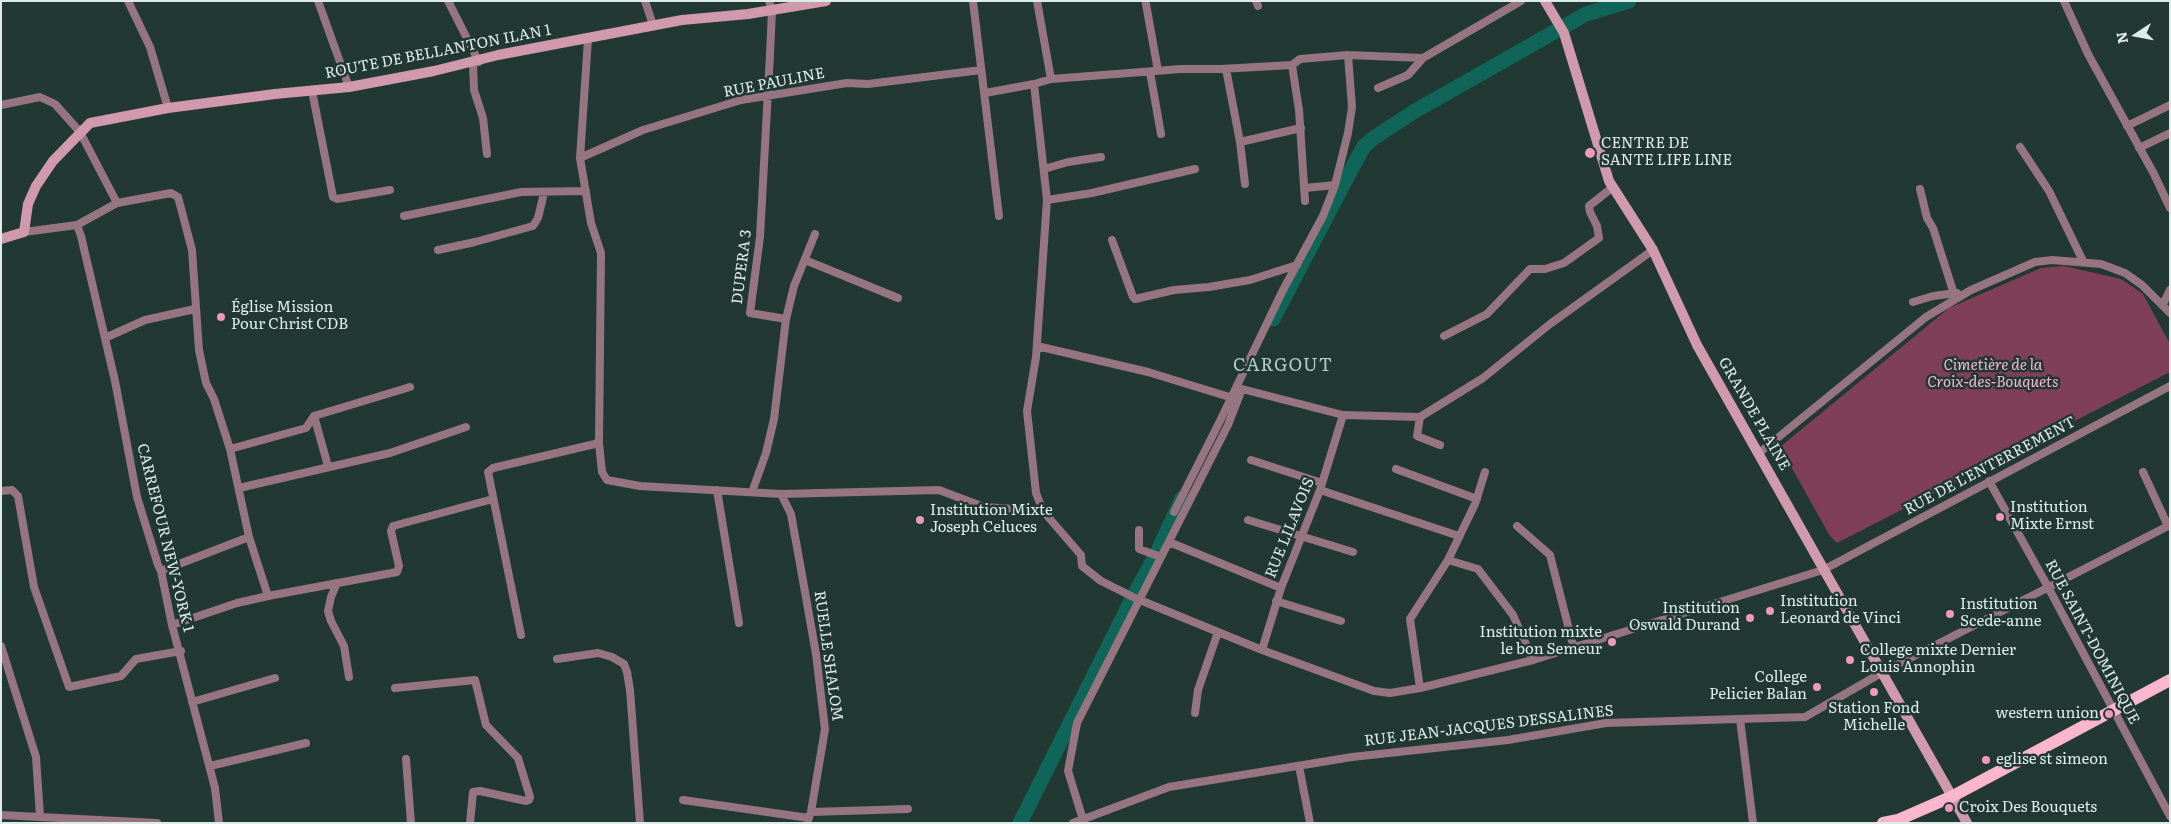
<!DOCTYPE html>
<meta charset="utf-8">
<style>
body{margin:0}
#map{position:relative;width:2171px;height:824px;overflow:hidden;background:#213833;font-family:Literata,serif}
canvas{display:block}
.frame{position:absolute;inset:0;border:2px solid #deece8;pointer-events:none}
.north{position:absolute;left:2111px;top:10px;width:50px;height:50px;-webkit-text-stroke:4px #213833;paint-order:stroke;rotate:259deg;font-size:14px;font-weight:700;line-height:20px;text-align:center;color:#deece8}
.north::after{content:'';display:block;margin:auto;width:18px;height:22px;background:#deece8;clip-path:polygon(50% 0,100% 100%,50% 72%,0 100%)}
</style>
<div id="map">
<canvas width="2171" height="824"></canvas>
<div class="frame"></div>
<div class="north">N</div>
</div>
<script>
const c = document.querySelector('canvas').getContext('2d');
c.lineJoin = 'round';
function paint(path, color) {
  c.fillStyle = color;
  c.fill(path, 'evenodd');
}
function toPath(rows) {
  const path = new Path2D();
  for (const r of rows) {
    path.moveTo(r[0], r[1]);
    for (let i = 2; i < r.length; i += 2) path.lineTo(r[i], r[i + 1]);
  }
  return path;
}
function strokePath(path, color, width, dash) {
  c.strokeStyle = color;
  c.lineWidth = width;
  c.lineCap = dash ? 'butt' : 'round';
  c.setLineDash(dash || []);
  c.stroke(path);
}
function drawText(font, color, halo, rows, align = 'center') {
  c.font = font + ' Literata,serif';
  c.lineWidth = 5;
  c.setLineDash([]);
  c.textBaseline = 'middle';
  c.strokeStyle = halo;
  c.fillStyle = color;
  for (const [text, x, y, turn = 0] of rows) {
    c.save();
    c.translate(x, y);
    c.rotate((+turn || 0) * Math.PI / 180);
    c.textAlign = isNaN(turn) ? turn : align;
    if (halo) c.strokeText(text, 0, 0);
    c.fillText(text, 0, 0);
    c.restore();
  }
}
const green = toPath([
 [2064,266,2121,279,2143,294,2170,344,2170,372,1837,543,1830,536,1780,447,1949,308,2041,268]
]);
const river = toPath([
 [1273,319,1344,183,1364,146,1375,137,1415,111,1586,14,1629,1],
 [1020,823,1134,595,1156,555,1182,498]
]);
const street = toPath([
 [128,1,150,47,168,108],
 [318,1,349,87],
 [448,1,479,62],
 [645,1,653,25],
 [973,1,999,216],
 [1037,1,1051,79,1034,84,1047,200,1036,357,1027,411,1036,493,1043,511,1081,555,1082,566,1101,581,1135,598,1262,650,1374,691,1390,693,1420,688,1533,660,1823,570,2170,386],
 [1256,1,1258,6],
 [2064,1,2088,54,2154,174,2170,208],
 [1146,4,1158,71],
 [588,39,580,158,591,223,601,253,599,443,602,472,607,480,640,486,781,494,939,490,984,507,1043,511],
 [473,63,474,90,483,118,487,154],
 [1292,65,1299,110,1305,201],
 [1226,69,1240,142,1245,184],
 [1150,72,1161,134],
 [1051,79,1181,69,1221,69,1292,65,1300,59,1348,55,1423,58,1521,1],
 [1378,88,1408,75,1423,58],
 [312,91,333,197,337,199,390,190],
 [985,93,1034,84],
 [1,105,40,97,55,104,80,132,117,203],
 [2127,126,2170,105],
 [1240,142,1301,128],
 [2020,147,2049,191,2083,261],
 [2139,148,2170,133],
 [580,158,643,130,741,100,847,83,868,84,981,70],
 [1044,169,1068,162,1101,157],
 [1305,188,1335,185],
 [1920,189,1927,218,1933,228,1954,294],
 [1047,200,1092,193,1195,169],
 [404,216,521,192,586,191],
 [77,225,117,203,171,193,178,197,192,250,199,350,206,383,214,399,230,449,249,537,161,571],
 [24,232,77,225,81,236,115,381,137,497,158,565,161,571,172,625,215,788,219,823],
 [1112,240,1133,297,1135,299,1174,290,1209,287,1250,280,1297,265],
 [438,250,475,242,533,226,538,218,544,193],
 [805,260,898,298],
 [1913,302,1933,296,1957,293],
 [2163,304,2170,290],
 [786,319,794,286,815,234],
 [1444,336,1487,314,1530,269,1545,269,1564,263,1599,238,1597,226,1590,212,1589,206,1613,187],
 [105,338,145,320,195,309],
 [1037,346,1148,372,1236,399],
 [1420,417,1417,436,1440,445],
 [230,449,306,428,314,416],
 [1759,453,1926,317,1971,290,2035,262,2052,260,2101,264,2125,273,2142,285,2170,313],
 [1251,460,1322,483],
 [328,466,314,416,410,387],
 [1396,469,1477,499],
 [2143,472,2168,526],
 [1989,481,2048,587,2170,816],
 [239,488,390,453,466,427],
 [717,490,739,623],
 [1320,490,1459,536],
 [1,491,12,490,18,496,34,587,69,687,121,676,136,659,181,651],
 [752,492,766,453,774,419,786,319,750,313,760,237,770,54,772,10,769,1],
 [781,494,791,514,802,575,816,654,825,729,811,812,807,823],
 [1174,512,1220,421,1282,292,1323,216,1335,185,1348,133,1352,107,1348,55],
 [1248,520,1353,552],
 [1517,526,1550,555,1574,649],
 [1139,530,1139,549,1161,557],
 [249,537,268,596],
 [1169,542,1281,588],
 [1448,560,1478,569,1513,615,1533,660],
 [337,583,331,597,328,611,331,621,344,646,349,677],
 [1276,601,1341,621],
 [172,625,237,603,268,596,397,572,399,566,391,531,393,526,493,499],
 [521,635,488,472,493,468,599,443],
 [1,646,36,757,40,816],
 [1262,650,1281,588,1320,490,1343,415],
 [557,659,598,653,612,657,624,664,627,672,630,690,640,823],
 [395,688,475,680,486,725,518,758,530,797,529,800,526,801,480,791,473,792,470,823],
 [1420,688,1410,619,1448,560,1475,504,1485,472],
 [192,702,275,678],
 [1195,713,1198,690,1218,632],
 [1740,719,1753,823],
 [406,759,411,823],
 [210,766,306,743],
 [1299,766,1310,823],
 [683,800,809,818],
 [811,812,908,809],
 [1,815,157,823],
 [1073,823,1169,787,1352,757,1508,740,1606,723,1805,717,1883,672,2170,525],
 [1084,823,1068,771,1077,723,1228,425,1242,389,1343,415,1420,417,1483,378,1550,324,1653,250]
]);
const secondary = toPath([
 [1545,1,1564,33,1609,181,1653,250,1697,345,1967,823],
 [1,239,24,232,28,204,36,186,53,161,90,123,168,108,275,94,349,87,434,71,498,55,682,20,748,14,826,1]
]);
const primary = toPath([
 [1883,823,1898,820,1953,796,2170,680]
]);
const markers = [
 [1590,153,6,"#ef9ab9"],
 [221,317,5,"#ef9ab9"],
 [2000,517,5,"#ef9ab9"],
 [920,520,5,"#ef9ab9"],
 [1770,611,5,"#ef9ab9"],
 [1950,614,5,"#ef9ab9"],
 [1750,618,5,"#ef9ab9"],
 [1612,642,5,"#ef9ab9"],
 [1850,660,5,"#ef9ab9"],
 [1817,687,5,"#ef9ab9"],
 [1874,692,5,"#ef9ab9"],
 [2109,714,5,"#ef9ab9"],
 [1986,760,5,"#ef9ab9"],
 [1949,808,5,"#ef9ab9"]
];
const streetNames = [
 ["ROUTE DE BELLANTON ILAN 1",438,52,-11],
 ["RUE PAULINE",774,83,-11],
 ["DUPERA 3",742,267,-83],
 ["GRANDE PLAINE",1754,414,60],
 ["RUE DE L'ENTERREMENT",1990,466,-28],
 ["RUE LILAVOIS",1290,528,-68],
 ["CARREFOUR NEW-YORK 1",165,538,76],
 ["RUE SAINT-DOMINIQUE",2092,642,62],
 ["RUELLE SHALOM",828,656,82],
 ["RUE JEAN-JACQUES DESSALINES",1489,726,-7]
];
const poiNames = [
 ["CENTRE DE",1601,144],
 ["SANTE LIFE LINE",1601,161],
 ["Église Mission",231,308],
 ["Pour Christ CDB",231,325],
 ["Institution",2010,508],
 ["Mixte Ernst",2010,525],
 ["Institution Mixte",930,511],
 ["Joseph Celuces",930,528],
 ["Institution",1780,602],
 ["Leonard de Vinci",1780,619],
 ["Institution",1960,605],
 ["Scede-anne",1960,622],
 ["Institution",1740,609,"right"],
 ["Oswald Durand",1740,626,"right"],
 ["Institution mixte",1602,633,"right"],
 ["le bon Semeur",1602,650,"right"],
 ["College mixte Dernier",1860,651],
 ["Louis Annophin",1860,668],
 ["College",1807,678,"right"],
 ["Pelicier Balan",1807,695,"right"],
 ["Station Fond",1874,709,"center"],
 ["Michelle",1874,726,"center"],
 ["western union",2099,714,"right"],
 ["eglise st simeon",1996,760],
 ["Croix Des Bouquets",1959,808]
];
const parkNames = [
 ["Cimetière de la",1993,366],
 ["Croix-des-Bouquets",1993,383]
];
const quarterNames = [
 ["CARGOUT",1283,366]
];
paint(green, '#7e3f57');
strokePath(river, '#0f6658', 15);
strokePath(street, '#977580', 8);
strokePath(secondary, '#d09aac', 10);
strokePath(primary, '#fcb6ce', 12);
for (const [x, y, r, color] of markers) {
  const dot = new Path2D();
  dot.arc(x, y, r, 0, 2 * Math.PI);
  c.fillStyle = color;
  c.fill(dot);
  strokePath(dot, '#213833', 2);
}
drawText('15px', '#deece8', '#213833', streetNames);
drawText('15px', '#deece8', '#213833', poiNames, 'left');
drawText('italic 15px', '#f6b7cc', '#213833', parkNames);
c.letterSpacing = '1px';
drawText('18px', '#b0ccc5', '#213833', quarterNames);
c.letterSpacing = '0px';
</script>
